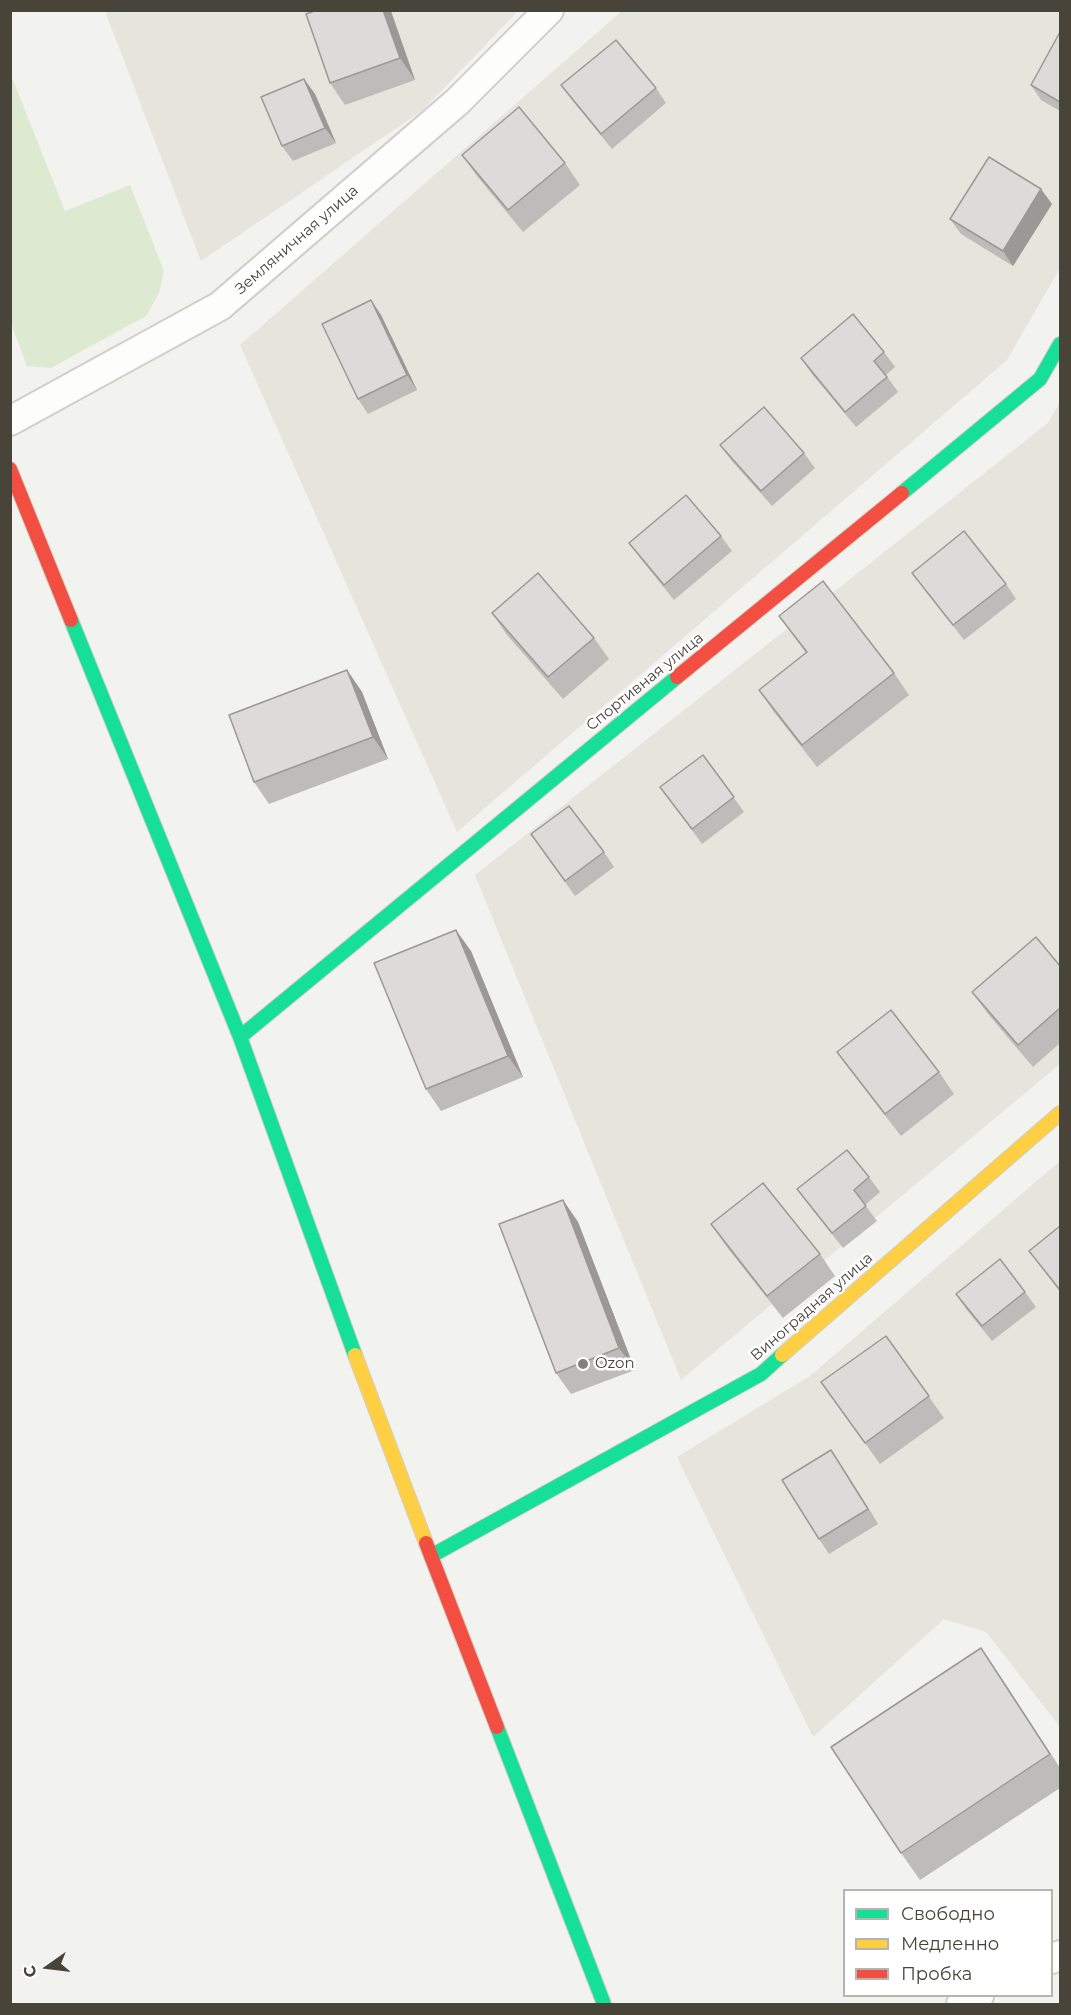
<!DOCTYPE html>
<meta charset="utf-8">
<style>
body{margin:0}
#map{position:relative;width:1071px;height:2015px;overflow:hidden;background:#f2f2ee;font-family:Montserrat,sans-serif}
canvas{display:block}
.frame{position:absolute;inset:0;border:12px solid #48443a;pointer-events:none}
.legend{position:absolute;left:843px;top:1889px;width:210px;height:108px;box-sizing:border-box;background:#fff;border:2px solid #b6b4b0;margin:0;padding:8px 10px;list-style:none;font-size:18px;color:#48443a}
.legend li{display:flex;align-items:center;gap:12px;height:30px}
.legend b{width:30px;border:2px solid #b6b4b0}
.north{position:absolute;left:18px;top:1937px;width:60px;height:60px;-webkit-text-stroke:4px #fff;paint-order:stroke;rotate:256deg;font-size:16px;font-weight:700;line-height:24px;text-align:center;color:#48443a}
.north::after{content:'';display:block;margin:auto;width:21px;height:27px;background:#48443a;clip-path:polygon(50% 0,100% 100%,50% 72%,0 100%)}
</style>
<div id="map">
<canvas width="1071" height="2015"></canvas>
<div class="frame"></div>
<ul class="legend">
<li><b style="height:8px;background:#16e098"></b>Свободно</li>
<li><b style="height:8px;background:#ffcf43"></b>Медленно</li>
<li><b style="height:8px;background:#f24e42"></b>Пробка</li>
</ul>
<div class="north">С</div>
</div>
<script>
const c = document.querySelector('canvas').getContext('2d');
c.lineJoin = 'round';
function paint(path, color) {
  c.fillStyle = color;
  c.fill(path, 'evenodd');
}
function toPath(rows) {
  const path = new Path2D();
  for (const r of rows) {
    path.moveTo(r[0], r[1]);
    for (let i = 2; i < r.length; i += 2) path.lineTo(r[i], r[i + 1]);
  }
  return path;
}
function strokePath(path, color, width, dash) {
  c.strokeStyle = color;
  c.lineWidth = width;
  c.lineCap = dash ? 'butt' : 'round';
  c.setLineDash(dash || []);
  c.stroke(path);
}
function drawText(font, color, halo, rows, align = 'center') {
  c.font = font + ' Montserrat,sans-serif';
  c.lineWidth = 5;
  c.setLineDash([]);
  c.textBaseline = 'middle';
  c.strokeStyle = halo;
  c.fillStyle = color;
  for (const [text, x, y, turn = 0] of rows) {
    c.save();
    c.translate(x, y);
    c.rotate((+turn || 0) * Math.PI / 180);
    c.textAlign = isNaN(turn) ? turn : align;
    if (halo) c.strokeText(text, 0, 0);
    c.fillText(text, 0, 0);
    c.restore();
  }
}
const residential = toPath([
 [105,11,518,11,423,110,201,261],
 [622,11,1060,11,1060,268,1007,360,457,832,240,345],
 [1060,402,1060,1064,681,1380,475,875,1048,423],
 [1060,1161,1060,1727,986,1632,944,1619,813,1737,677,1457,810,1376]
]);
const green = toPath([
 [11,75,65,211,130,185,164,271,159,293,146,316,51,368,27,366,11,323]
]);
const street = toPath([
 [10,421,220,306,457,102,549,10],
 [1052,1959,1060,1955],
 [961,2004,979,1996]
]);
const fast = toPath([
 [902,493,1040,379,1060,344],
 [71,620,240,1037,355,1355],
 [240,1037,677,677],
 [431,1556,761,1374,782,1355],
 [497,1727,604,2004]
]);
const slow = toPath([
 [355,1355,426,1543],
 [782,1355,1060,1113]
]);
const jam = toPath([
 [10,469,71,620],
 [677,677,902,493],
 [426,1543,497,1727]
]);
const wall = toPath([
 [390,10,415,80,345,105,330,83],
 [1060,32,1060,111,1041,100,1031,85],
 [304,79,315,94,336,143,293,161,282,146],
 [561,85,656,88,666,103,612,149,572,100],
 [462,155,565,163,580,185,523,232,477,176],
 [1052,204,1013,266,961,234,950,219],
 [371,300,381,315,417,390,368,414,358,399],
 [884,352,895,367,886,375,898,392,856,427,811,373,801,358],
 [720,445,804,453,815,468,772,506,731,460],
 [721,536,732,551,674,600,640,558,629,543],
 [912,573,1006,584,1016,599,964,640],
 [492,613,594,638,609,659,563,699,507,635],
 [779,616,894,673,909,695,817,767,774,712,759,690,806,653],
 [347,670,362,692,388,759,269,804,254,782],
 [703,755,744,812,702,844,660,787],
 [531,834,604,852,614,867,575,896],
 [471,951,523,1077,441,1111,426,1089],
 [1060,966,1060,1043,1033,1067,988,1014,972,992],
 [837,1052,939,1072,954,1094,901,1136,853,1074],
 [869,1177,880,1192,865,1205,877,1221,843,1248,808,1204,797,1189],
 [563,1200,578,1222,635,1370,571,1394,556,1373],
 [711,1224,820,1254,835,1276,783,1318,726,1246],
 [1060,1226,1060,1292,1029,1251],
 [1025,1292,1036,1307,992,1341,966,1309,956,1294],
 [886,1336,944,1418,880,1464,821,1382],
 [841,1465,878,1524,829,1554,819,1539],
 [1000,1676,1060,1768,1060,1788,920,1880,901,1853]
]);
const shadedWall = toPath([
 [383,10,391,11,415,80,400,58],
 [304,79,315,94,336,143,325,128],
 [1041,189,1052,204,1013,266,1003,251],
 [371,300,381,315,417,390,407,375],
 [347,670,362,692,388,759,373,737],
 [456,930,471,951,523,1077,508,1056],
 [563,1200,578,1222,635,1370,619,1348],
 [831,1450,841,1465,878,1524,868,1509],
 [981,1648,1000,1676,1060,1769,1050,1754]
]);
const building = toPath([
 [317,10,383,10,400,58,330,83,306,14,317,10],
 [1060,32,1060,102,1031,85,1060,32],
 [616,40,656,88,601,134,561,85,616,40],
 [304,79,325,128,282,146,261,97,304,79],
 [519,107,565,163,508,210,462,155,519,107],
 [989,157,1041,189,1003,251,950,219,989,157],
 [371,300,407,375,358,399,322,324,371,300],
 [853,314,884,352,874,361,887,377,845,412,801,358,853,314],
 [764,407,804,453,761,491,720,445,764,407],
 [686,495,721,536,664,585,629,543,686,495],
 [964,531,1006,584,953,625,912,573,964,531],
 [538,573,594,638,548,677,492,613,538,573],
 [823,581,894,673,802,745,759,690,807,652,779,616,823,581],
 [347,670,373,737,254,782,229,715,347,670],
 [703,755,734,797,692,829,660,787,703,755],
 [569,806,604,852,565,881,531,834,569,806],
 [456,930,508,1056,426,1089,374,963,456,930],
 [1036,937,1060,966,1060,1008,1018,1045,972,992,1036,937],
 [891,1010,939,1072,885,1114,837,1052,891,1010],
 [847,1150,869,1177,854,1190,866,1206,832,1233,797,1189,847,1150],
 [763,1183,820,1254,767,1296,711,1224,763,1183],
 [563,1200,619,1348,556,1373,499,1224,563,1200],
 [1060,1226,1060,1290,1029,1251,1060,1226],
 [1000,1259,1025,1292,982,1326,956,1294,1000,1259],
 [886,1336,929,1396,865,1443,821,1382,886,1336],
 [831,1450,868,1509,819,1539,782,1480,831,1450],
 [981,1648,1050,1754,901,1853,831,1747,981,1648]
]);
const markers = [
 [583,1364,6,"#848179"]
];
const streetNames = [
 ["Земляничная улица",297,240,-41],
 ["Спортивная улица",645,682,-39],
 ["Виноградная улица",812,1307,-41]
];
const poiNames = [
 ["Ozon",595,1364]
];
paint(residential, '#e5e4dd');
paint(green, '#ddead1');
strokePath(street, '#d0cfcb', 32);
strokePath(fast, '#d0cfc5', 16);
strokePath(slow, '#d0cfc5', 16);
strokePath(jam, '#d0cfc5', 16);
strokePath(street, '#fdfdfc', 28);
strokePath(fast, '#16e098', 14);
strokePath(slow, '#ffcf43', 14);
strokePath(jam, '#f24e42', 14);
paint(wall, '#bdbcb9');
paint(shadedWall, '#9a9996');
paint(building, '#dcdbd7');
strokePath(building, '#9a9996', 1.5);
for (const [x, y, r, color] of markers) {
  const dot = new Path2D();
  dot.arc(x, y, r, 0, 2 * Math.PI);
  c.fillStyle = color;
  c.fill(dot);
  strokePath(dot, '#fff', 2);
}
drawText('15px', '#48443a', '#fff', streetNames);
drawText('15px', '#48443a', '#fff', poiNames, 'left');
</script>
